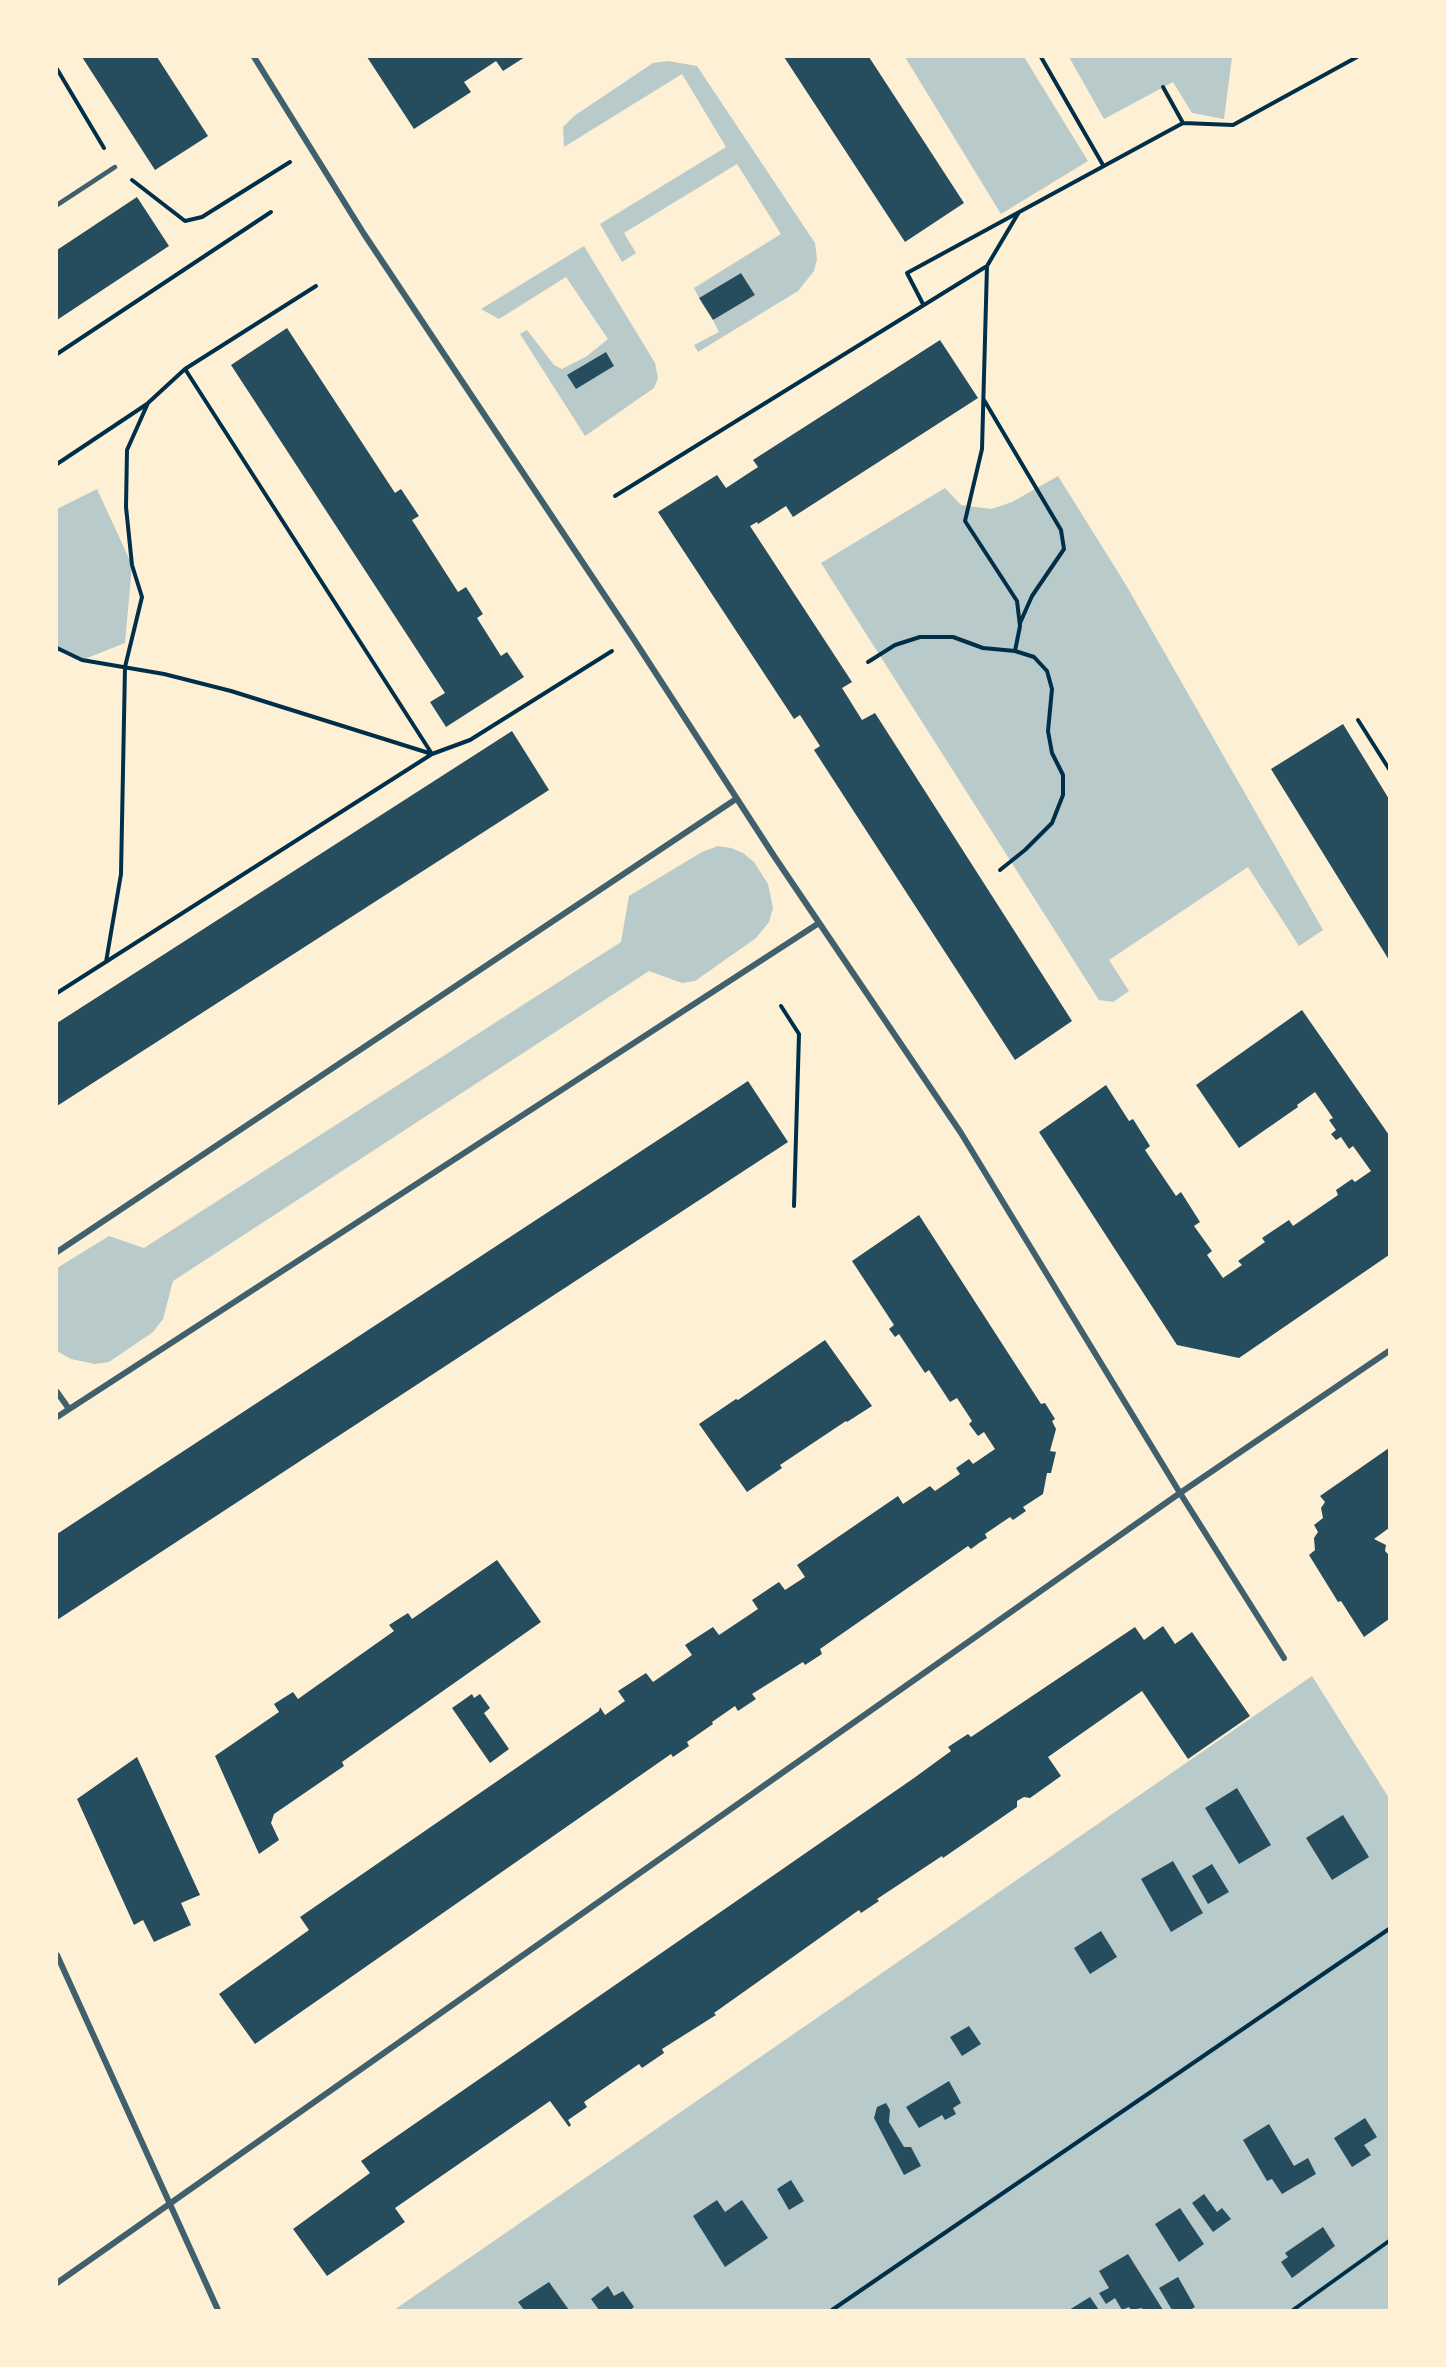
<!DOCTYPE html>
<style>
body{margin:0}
#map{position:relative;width:1446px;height:2367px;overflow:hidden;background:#fdf0d5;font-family:Ubuntu,sans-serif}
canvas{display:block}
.frame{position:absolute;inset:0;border:58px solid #fdf0d5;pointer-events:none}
</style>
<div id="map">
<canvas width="1446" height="2367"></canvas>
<div class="frame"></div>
</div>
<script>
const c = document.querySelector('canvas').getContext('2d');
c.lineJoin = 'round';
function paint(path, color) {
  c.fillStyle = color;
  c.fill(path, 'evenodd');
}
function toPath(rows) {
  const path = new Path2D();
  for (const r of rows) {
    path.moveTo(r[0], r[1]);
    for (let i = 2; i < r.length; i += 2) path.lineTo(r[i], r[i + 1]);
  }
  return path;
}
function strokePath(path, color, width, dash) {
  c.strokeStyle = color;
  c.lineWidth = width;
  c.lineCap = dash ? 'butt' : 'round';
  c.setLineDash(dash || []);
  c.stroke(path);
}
const green = toPath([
 [905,57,1024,57,1088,161,1001,214],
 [1069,57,1232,57,1224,119,1192,113,1173,82,1104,119],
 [668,61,697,66,815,243,817,259,814,271,798,291,698,352,694,345,719,332,713,320,755,295,741,273,699,298,694,288,781,234,737,164,624,233,636,253,622,262,600,224,726,147,682,74,564,147,563,127,574,116,653,63],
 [584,246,655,363,658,378,654,388,585,436,520,334,527,330,554,365,562,369,587,356,608,339,566,277,499,319,481,309],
 [1058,476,1126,585,1323,930,1299,946,1248,867,1109,960,1129,991,1113,1002,1099,1000,821,563,945,488,961,505,991,509,1012,502],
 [97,489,132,565,125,643,82,660,57,648,57,509],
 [718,846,731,848,743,853,754,862,768,884,773,908,769,922,756,938,695,981,682,983,649,971,173,1281,163,1319,153,1332,109,1362,95,1364,71,1359,57,1351,57,1268,109,1236,144,1248,621,942,629,896,702,852],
 [1312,1676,1389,1798,1389,2310,394,2310]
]);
const building = toPath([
 [82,57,157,57,208,136,155,170],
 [367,57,525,57,503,71,496,61,484,69,464,82,471,92,414,129],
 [784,57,869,57,964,203,905,242],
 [137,197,169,246,57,320,57,250],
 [741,273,755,295,713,320,699,298],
 [287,328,395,493,401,489,419,516,412,520,458,592,466,587,483,614,477,618,501,656,507,652,524,677,446,727,430,702,445,693,231,365],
 [940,340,978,398,793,517,786,506,758,524,757,522,750,526,852,682,842,688,862,720,875,713,1072,1021,1015,1060,814,750,820,746,800,715,794,719,658,512,717,475,726,488,758,467,753,460],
 [606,352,614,366,576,389,567,375],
 [1343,724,1389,799,1389,960,1271,769],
 [512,731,549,790,57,1106,57,1023],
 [1302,1010,1389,1135,1389,1255,1239,1358,1177,1345,1039,1132,1106,1085,1129,1121,1133,1119,1150,1146,1145,1150,1176,1196,1181,1192,1200,1222,1194,1226,1212,1251,1207,1255,1223,1278,1242,1265,1238,1261,1265,1242,1262,1238,1289,1220,1293,1226,1338,1195,1336,1190,1352,1179,1355,1182,1371,1171,1353,1146,1349,1149,1341,1137,1336,1140,1331,1134,1336,1130,1329,1120,1333,1118,1315,1092,1297,1105,1298,1107,1239,1148,1196,1085],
 [748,1081,788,1142,57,1620,57,1534],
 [919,1215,1041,1404,1045,1403,1055,1419,1052,1421,1056,1429,1050,1451,1056,1452,1051,1473,1047,1473,1043,1494,1023,1507,1026,1511,1013,1520,1010,1517,985,1534,987,1538,979,1543,971,1549,968,1546,820,1649,822,1654,805,1665,803,1662,752,1694,756,1699,738,1711,735,1706,712,1722,713,1724,687,1742,689,1746,673,1757,671,1754,255,2044,219,1994,309,1930,300,1917,599,1711,600,1707,605,1715,625,1701,618,1691,646,1673,653,1682,692,1655,685,1645,713,1627,719,1635,758,1609,752,1600,779,1582,785,1590,805,1577,797,1565,898,1496,903,1504,930,1486,935,1491,960,1474,956,1468,969,1459,973,1464,995,1449,984,1432,978,1436,969,1424,972,1421,957,1398,950,1402,929,1370,925,1373,899,1334,895,1337,889,1329,894,1325,852,1261],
 [825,1340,872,1406,847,1422,846,1421,780,1465,782,1468,747,1492,699,1424,736,1399,738,1400],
 [1389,1448,1389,1528,1374,1539,1386,1545,1385,1551,1389,1555,1389,1619,1364,1637,1341,1601,1338,1602,1309,1555,1315,1550,1314,1538,1318,1532,1314,1525,1323,1518,1321,1508,1325,1502,1320,1496],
 [497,1560,541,1622,342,1762,344,1766,274,1814,271,1823,279,1840,259,1854,215,1756,279,1712,274,1704,293,1692,298,1699,394,1631,389,1625,408,1613,412,1619],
 [1163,1626,1175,1644,1192,1632,1250,1716,1188,1759,1142,1691,1048,1757,1061,1776,1030,1798,1024,1797,1017,1801,1017,1807,943,1858,942,1856,877,1899,879,1901,861,1913,859,1910,714,2013,716,2015,662,2049,664,2053,642,2068,639,2064,584,2102,587,2107,568,2120,571,2125,569,2127,550,2101,395,2208,405,2222,327,2276,293,2229,370,2173,361,2161,914,1778,951,1751,948,1747,968,1734,971,1737,1135,1627,1144,1640],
 [472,1694,474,1698,480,1694,490,1708,484,1713,509,1749,490,1763,452,1708],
 [137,1757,200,1895,181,1903,191,1925,154,1942,143,1920,134,1925,77,1799],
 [1237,1788,1271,1845,1239,1864,1205,1808],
 [1343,1815,1369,1857,1332,1880,1306,1838],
 [1173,1861,1203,1913,1171,1932,1141,1879],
 [1212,1864,1229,1892,1208,1904,1192,1876],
 [1101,1931,1117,1957,1090,1974,1074,1948],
 [969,2026,981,2044,962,2056,950,2037],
 [949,2081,961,2103,953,2108,956,2114,945,2120,942,2115,919,2128,906,2107],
 [886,2103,890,2110,889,2122,904,2147,911,2147,921,2166,904,2175,874,2118,877,2107],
 [1365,2118,1377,2137,1364,2145,1371,2155,1352,2167,1334,2138],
 [1269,2124,1294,2166,1308,2158,1316,2174,1282,2194,1272,2179,1267,2181,1243,2140],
 [791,2180,804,2201,789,2210,777,2189],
 [1204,2194,1217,2212,1222,2208,1231,2219,1213,2232,1192,2203],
 [717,2200,725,2212,742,2200,768,2238,725,2267,693,2216],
 [1180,2208,1204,2244,1179,2262,1155,2224],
 [1323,2227,1335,2246,1292,2278,1281,2262,1288,2257,1285,2253],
 [1128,2254,1163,2310,1143,2310,1142,2308,1131,2310,1129,2307,1122,2310,1115,2298,1106,2304,1099,2293,1109,2288,1099,2271],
 [1178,2277,1195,2307,1190,2310,1172,2310,1159,2288],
 [549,2282,569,2310,524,2310,518,2302],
 [608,2286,614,2296,623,2291,634,2307,630,2310,599,2310,591,2299],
 [1090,2297,1099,2310,1069,2310]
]);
const path = toPath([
 [1041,57,1103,165],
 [57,69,104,148],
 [1163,87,1183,123],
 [132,180,185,221,202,217,290,162],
 [987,266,982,449,965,521,1017,601,1020,626,1015,651],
 [923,304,907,273,1183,123,1233,125,1357,57],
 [57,354,271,212],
 [984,400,1061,530,1064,549,1032,596,1020,623],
 [57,464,147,404],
 [615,496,987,266,1019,212],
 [57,648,82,660,164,674,231,691,432,754,185,369,316,286],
 [868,662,895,645,920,637,953,637,983,648,1015,651,1034,657,1047,671,1052,689,1048,731,1052,753,1063,775,1063,795,1052,823,1025,850,1000,870],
 [1358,720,1389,769],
 [106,962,121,874,125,667,142,597,132,565,126,507,127,450,148,403,185,369],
 [57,993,432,754,470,740,612,651],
 [781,1006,799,1034,794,1206],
 [832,2310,1389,1929],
 [1293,2310,1389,2241]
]);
const service = toPath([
 [57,205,115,167]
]);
const minor = toPath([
 [254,57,364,234,633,638,774,856,961,1133,1180,1493,1284,1658],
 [57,1252,736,799],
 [57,1392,69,1409],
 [57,1417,819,923],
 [57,1955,218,2310],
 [57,2283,1180,1493,1389,1351]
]);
paint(green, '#b9caca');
paint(building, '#264d5e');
strokePath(path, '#003049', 4);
strokePath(service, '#3f606c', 4.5);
strokePath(minor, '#3f606c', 6);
</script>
